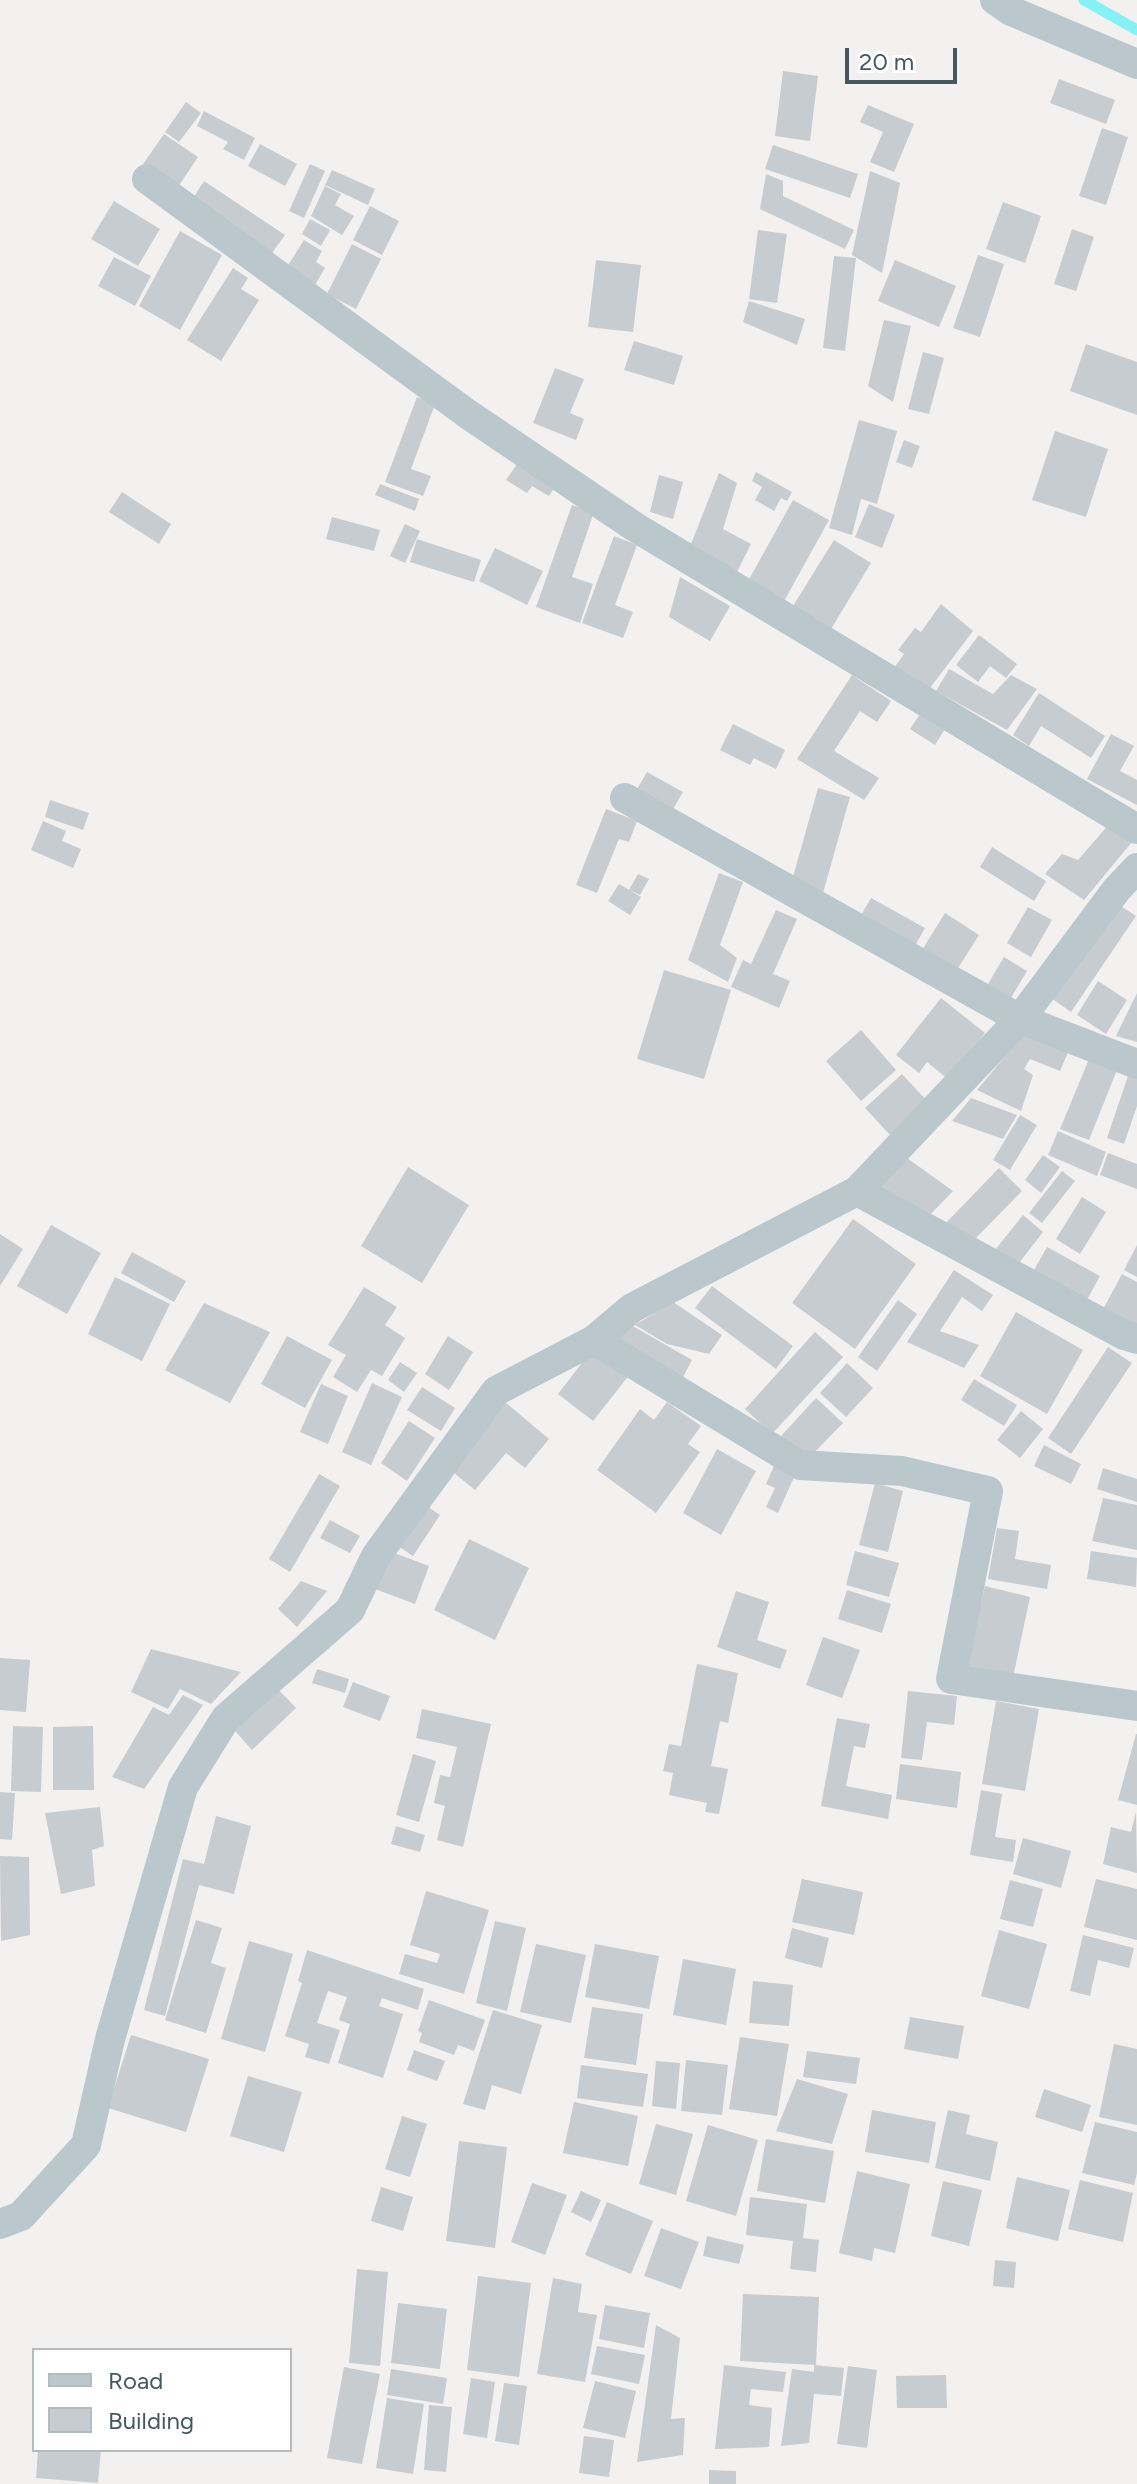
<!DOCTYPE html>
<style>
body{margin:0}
#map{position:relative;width:1137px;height:2484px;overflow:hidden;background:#f3f0f0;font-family:Figtree,sans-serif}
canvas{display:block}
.legend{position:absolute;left:32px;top:2348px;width:260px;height:104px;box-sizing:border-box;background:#fff;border:2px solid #b5bcbf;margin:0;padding:10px 14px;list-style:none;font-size:24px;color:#46585f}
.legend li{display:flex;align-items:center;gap:16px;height:40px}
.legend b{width:40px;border:2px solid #b5bcbf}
.scale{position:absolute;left:845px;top:48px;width:112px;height:36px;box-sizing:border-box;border:4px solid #46585f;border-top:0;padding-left:10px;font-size:24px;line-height:28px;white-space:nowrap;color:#46585f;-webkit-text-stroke:6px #fff;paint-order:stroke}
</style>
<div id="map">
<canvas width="1137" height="2484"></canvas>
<ul class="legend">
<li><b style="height:10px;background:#bac8ce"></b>Road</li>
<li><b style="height:22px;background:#c7ccd0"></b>Building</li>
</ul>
<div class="scale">20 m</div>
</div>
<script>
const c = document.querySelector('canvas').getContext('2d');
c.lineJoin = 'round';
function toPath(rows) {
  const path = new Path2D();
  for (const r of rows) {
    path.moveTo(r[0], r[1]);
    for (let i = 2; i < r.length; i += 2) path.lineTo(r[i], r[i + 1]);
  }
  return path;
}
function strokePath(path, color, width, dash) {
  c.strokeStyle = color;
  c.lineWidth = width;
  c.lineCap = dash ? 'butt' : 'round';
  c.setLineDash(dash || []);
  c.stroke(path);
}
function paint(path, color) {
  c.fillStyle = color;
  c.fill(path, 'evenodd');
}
const stream = toPath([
 [1084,0,1137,30]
]);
const building = toPath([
 [783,71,818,76,810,141,775,136],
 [1059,79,1115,100,1106,124,1050,103],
 [186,102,201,113,179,142,165,132],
 [868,105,914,124,894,172,870,162,883,132,860,122],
 [204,111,255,138,244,160,223,149,228,142,197,126],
 [1102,128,1128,137,1106,205,1079,196],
 [164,134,198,157,176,190,141,167],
 [260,144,297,164,285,186,248,166],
 [773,145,858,174,850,198,765,169],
 [310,164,325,171,304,218,289,211],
 [332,170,375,189,368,205,325,185],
 [870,171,900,183,882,273,852,255],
 [766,174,783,181,783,196,854,230,845,249,760,209],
 [204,181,285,235,272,253,192,200],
 [325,186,341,194,335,205,354,216,342,235,311,216],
 [114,201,160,229,138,266,91,239],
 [1003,202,1041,216,1025,263,986,249],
 [370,206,399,221,382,255,353,240],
 [310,219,330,230,321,246,302,234],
 [1072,229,1094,237,1076,291,1054,284],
 [758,230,787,234,777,303,749,299],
 [180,231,222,255,180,330,139,306],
 [304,240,322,251,316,262,325,268,315,285,287,267],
 [352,244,381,259,356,309,327,294],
 [978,255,1004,264,980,337,953,328],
 [834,256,856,258,845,351,823,348],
 [114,257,151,276,135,306,98,286],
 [596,260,641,265,633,332,588,327],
 [895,260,956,286,939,327,878,301],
 [233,268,248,278,241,289,259,300,221,361,187,340],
 [749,301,805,319,797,345,743,322],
 [884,320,911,326,893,402,868,386],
 [634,341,683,356,674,385,624,370],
 [1086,344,1137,362,1137,415,1070,391],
 [923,352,944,358,929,414,908,409],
 [555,368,584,379,570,413,584,419,576,440,533,423],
 [417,397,435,404,411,469,431,476,423,496,385,482],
 [859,420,897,431,877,504,861,499,852,535,829,528],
 [1055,431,1108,449,1086,517,1032,500],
 [904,440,920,446,912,468,896,462],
 [517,464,554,488,549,496,532,486,527,493,506,480],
 [756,472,792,492,787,501,781,498,774,511,755,500,762,487,752,481],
 [719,473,737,483,723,529,751,544,736,574,689,549],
 [659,475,683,482,673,519,650,512],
 [380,484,419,499,415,511,375,495],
 [122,492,171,524,159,544,109,512],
 [793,500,829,520,783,603,747,583],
 [869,504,895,515,882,548,855,537],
 [572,505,594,512,572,577,593,584,580,623,536,607],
 [332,517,380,530,374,551,326,539],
 [405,524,420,531,405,563,390,556],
 [614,536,637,545,615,605,633,612,623,638,582,623],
 [417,539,481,560,474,582,410,562],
 [834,540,871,563,831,629,793,606],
 [495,548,543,571,527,605,479,581],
 [680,577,730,606,710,641,669,617],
 [941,604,973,631,927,692,892,671,904,654,898,650,915,628,921,632],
 [979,635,1017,664,1006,678,990,666,978,682,956,665],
 [949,669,993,694,1011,675,1037,689,1007,730,936,691],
 [852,675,891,701,877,722,860,711,834,751,879,778,864,800,797,759],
 [1039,693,1105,736,1091,758,1041,726,1029,746,1013,735],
 [920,714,945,729,935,745,910,729],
 [733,724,785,750,776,769,754,758,750,765,720,750],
 [1111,734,1134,746,1120,771,1137,780,1137,805,1087,779],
 [647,772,683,792,672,811,636,791],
 [818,788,850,797,823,893,791,884],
 [50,800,89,813,83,830,45,817],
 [606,809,637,821,629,842,619,839,597,893,576,885],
 [43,821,66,831,62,841,81,849,73,868,31,850],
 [1110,823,1132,842,1084,900,1045,874,1062,854,1078,860],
 [992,847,1046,881,1034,901,980,867],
 [719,873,743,882,720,945,737,958,728,982,688,960],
 [638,874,649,879,640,895,629,890],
 [619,884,641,897,630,915,608,901],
 [871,898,925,928,912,951,858,920],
 [1116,903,1136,916,1071,1012,1051,998],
 [1028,907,1052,920,1031,957,1007,943],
 [776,910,797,919,773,974,790,981,779,1008,731,987,743,960,751,964],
 [945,913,979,935,953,976,919,955],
 [1004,957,1027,971,1008,1003,985,989],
 [664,970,731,990,704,1079,637,1059],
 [1098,981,1127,1000,1106,1034,1077,1015],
 [1137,993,1137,1042,1116,1036],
 [941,998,985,1033,949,1080,927,1062,919,1073,896,1055],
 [861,1030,896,1070,861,1101,826,1061],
 [1026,1031,1069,1050,1060,1071,1030,1059,1024,1069,1033,1075,1021,1111,977,1090],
 [1089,1059,1117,1070,1089,1140,1060,1129],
 [902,1074,928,1102,891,1136,865,1108],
 [1128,1076,1137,1079,1137,1106,1124,1144,1107,1138],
 [971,1098,1017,1115,1003,1139,952,1121],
 [1020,1115,1037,1125,1010,1170,993,1160],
 [1058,1131,1106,1152,1097,1176,1048,1155],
 [1108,1153,1137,1164,1137,1189,1100,1175],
 [1043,1155,1060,1167,1041,1193,1025,1180],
 [907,1158,953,1191,928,1217,872,1191],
 [408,1167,469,1205,422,1283,361,1246],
 [999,1168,1022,1191,971,1243,943,1226],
 [1062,1171,1075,1181,1042,1223,1029,1213],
 [1082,1197,1106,1212,1080,1254,1056,1239],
 [1023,1215,1043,1232,1012,1272,991,1255],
 [853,1219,916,1264,855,1349,792,1303],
 [51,1225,101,1253,67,1314,17,1286],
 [0,1234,23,1249,0,1286],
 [1137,1245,1137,1277,1124,1270],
 [1047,1247,1100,1276,1083,1307,1030,1277],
 [132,1252,186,1281,174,1302,121,1273],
 [954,1270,993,1295,982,1311,962,1297,940,1331,979,1345,964,1368,907,1342],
 [1122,1274,1137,1282,1137,1324,1100,1315],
 [115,1277,170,1304,142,1361,88,1334],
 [712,1286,793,1346,776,1369,695,1308],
 [364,1287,397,1307,385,1325,405,1338,382,1376,371,1370,357,1392,333,1377,346,1355,328,1345],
 [898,1300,917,1314,877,1371,858,1357],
 [673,1302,722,1335,709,1354,667,1344,635,1325],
 [204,1303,270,1332,230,1403,165,1370],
 [1016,1312,1083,1350,1047,1414,980,1376],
 [624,1321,692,1360,681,1381,612,1342],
 [815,1332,843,1357,772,1434,745,1409],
 [287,1336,332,1360,305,1408,261,1384],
 [448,1336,473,1352,449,1390,425,1374],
 [595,1346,630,1374,593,1421,558,1394],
 [1108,1347,1132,1363,1071,1454,1048,1438],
 [400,1362,417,1373,404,1392,388,1380],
 [847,1363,873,1388,846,1417,820,1393],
 [974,1379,1017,1405,1004,1426,961,1400],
 [372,1383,402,1397,371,1465,342,1452],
 [321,1384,348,1396,328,1444,300,1432],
 [422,1387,455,1408,441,1431,407,1410],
 [816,1398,843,1423,807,1460,781,1436],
 [505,1402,549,1439,525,1468,506,1453,475,1490,449,1469],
 [667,1402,701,1426,688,1444,700,1452,656,1513,597,1470,640,1409,654,1420],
 [1021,1411,1043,1429,1020,1458,997,1440],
 [409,1421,435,1438,407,1481,381,1463],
 [1044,1445,1081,1464,1071,1484,1034,1466],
 [717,1449,756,1471,721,1535,683,1513],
 [774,1466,795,1475,778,1513,766,1507,775,1488,766,1484],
 [1103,1468,1137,1479,1137,1502,1097,1489],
 [319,1474,340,1486,290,1572,269,1559],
 [875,1483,903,1491,888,1552,859,1545],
 [1103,1498,1137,1505,1137,1550,1092,1541],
 [419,1501,440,1515,413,1556,392,1542],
 [330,1520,360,1536,350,1553,320,1538],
 [997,1528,1019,1531,1015,1559,1051,1565,1047,1589,988,1579],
 [469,1539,529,1568,495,1640,434,1610],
 [389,1551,429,1566,415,1604,375,1589],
 [855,1551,899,1563,889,1597,846,1585],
 [1091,1551,1137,1558,1136,1587,1087,1579],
 [301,1581,327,1591,297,1627,278,1609],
 [985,1586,1030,1597,1014,1673,964,1673],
 [847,1590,891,1604,882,1633,838,1619],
 [736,1591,769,1602,757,1640,787,1650,780,1669,717,1647],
 [823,1637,860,1650,842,1698,806,1685],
 [151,1649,241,1672,211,1704,180,1689,168,1709,131,1692],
 [0,1658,30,1660,26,1712,0,1710],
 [697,1664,738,1673,728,1723,720,1721,711,1766,728,1769,719,1814,705,1812,707,1803,669,1795,673,1773,663,1771,669,1744,681,1746],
 [317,1669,349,1679,345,1693,312,1683],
 [353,1682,390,1696,380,1721,343,1707],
 [273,1684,296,1708,252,1750,230,1725],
 [908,1691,957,1696,954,1725,927,1722,922,1760,901,1758],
 [183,1695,203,1705,144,1789,112,1777,153,1707,169,1715],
 [996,1701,1039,1709,1025,1791,982,1784],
 [422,1709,491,1724,463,1847,437,1840,445,1806,434,1803,440,1775,450,1777,457,1747,416,1738],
 [837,1718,870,1724,865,1748,854,1746,846,1786,892,1795,888,1819,821,1806],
 [13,1726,43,1727,41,1792,11,1791],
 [93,1726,94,1790,53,1790,53,1727],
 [1136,1734,1137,1734,1137,1805,1118,1800],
 [413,1754,436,1761,419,1822,396,1815],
 [900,1764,961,1772,957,1808,896,1799],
 [981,1790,1002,1794,995,1837,1016,1840,1013,1862,970,1855],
 [0,1792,15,1793,12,1840,0,1839],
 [100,1807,104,1846,92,1850,95,1886,61,1894,45,1813],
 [1136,1812,1137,1873,1103,1864,1111,1827,1131,1832],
 [216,1816,251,1826,234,1894,199,1885,165,2016,144,2010,183,1859,204,1864],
 [396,1826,425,1835,420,1852,391,1844],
 [1023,1838,1071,1851,1061,1888,1013,1874],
 [0,1856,29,1857,30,1935,1,1941],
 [802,1879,863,1892,854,1935,792,1922],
 [1096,1879,1137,1889,1137,1940,1084,1927],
 [1010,1880,1043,1889,1033,1927,1000,1919],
 [426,1891,489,1910,464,1994,399,1974,405,1954,437,1963,440,1954,410,1945],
 [196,1920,222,1928,211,1963,226,1968,206,2033,165,2020],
 [495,1921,526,1928,507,2011,476,2003],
 [792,1928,829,1938,822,1968,785,1958],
 [999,1930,1047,1944,1029,2009,981,1996],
 [1083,1935,1134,1948,1129,1968,1098,1960,1090,1996,1070,1991],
 [249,1941,293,1954,265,2052,221,2039],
 [536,1944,586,1955,571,2023,520,2012],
 [595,1944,659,1956,649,2009,585,1997],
 [307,1950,424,1989,418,2010,382,1998,379,2006,403,2014,383,2078,338,2063,350,2024,339,2020,347,1997,328,1991,317,2023,340,2030,329,2064,305,2057,309,2044,285,2036,302,1983,298,1981],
 [683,1959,736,1969,726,2025,673,2015],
 [753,1981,793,1985,789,2026,749,2023],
 [429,2000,485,2020,474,2051,458,2045,454,2055,419,2042,422,2033,418,2031],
 [592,2007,643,2014,636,2065,584,2058],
 [493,2010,542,2025,521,2094,492,2085,485,2110,463,2104],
 [910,2017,964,2026,958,2059,904,2049],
 [131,2035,209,2059,186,2132,108,2108],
 [740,2037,789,2044,777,2116,729,2109],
 [1114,2044,1137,2049,1137,2125,1099,2117],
 [414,2050,445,2061,437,2081,407,2070],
 [807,2051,860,2058,856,2084,803,2077],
 [686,2060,728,2065,722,2115,681,2111],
 [656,2061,680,2063,676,2109,652,2106],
 [581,2065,648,2074,643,2107,577,2098],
 [248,2076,302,2092,284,2152,230,2136],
 [797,2079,848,2094,832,2144,776,2131],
 [1044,2089,1091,2105,1082,2132,1035,2117],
 [574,2102,638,2116,628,2166,563,2153],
 [872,2110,936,2122,929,2163,865,2152],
 [948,2110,970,2115,966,2134,998,2142,990,2181,935,2168],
 [402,2116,427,2124,410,2177,385,2169],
 [1095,2122,1137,2132,1137,2173,1134,2185,1082,2173],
 [656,2124,693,2134,676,2195,639,2184],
 [708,2125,758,2140,736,2216,686,2201],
 [766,2139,834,2151,825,2203,757,2191],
 [459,2141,507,2147,495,2248,446,2241],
 [857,2171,910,2184,895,2253,874,2248,872,2261,839,2253],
 [1017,2177,1070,2190,1058,2241,1006,2228],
 [1080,2180,1133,2193,1123,2242,1068,2229],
 [943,2181,982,2190,969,2246,931,2236],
 [532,2183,567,2195,545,2255,511,2242],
 [381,2187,413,2197,403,2231,371,2221],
 [581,2191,601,2200,591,2222,571,2212],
 [750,2197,807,2204,803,2238,819,2240,816,2272,790,2269,793,2241,746,2235],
 [607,2202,653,2221,631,2274,585,2255],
 [661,2228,699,2242,681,2289,644,2276],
 [707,2236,744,2245,739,2264,703,2256],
 [995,2260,1016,2262,1014,2288,993,2286],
 [357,2269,388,2272,380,2366,349,2363],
 [478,2276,531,2283,519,2377,467,2370],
 [553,2278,582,2284,578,2312,597,2315,585,2382,537,2374],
 [743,2294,819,2297,816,2365,740,2361],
 [398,2303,447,2309,440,2369,391,2363],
 [605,2305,650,2313,644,2348,599,2339],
 [656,2325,680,2338,671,2419,685,2418,683,2455,637,2462],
 [597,2346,645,2355,639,2384,591,2374],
 [724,2365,786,2372,783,2392,751,2389,749,2405,772,2408,769,2447,715,2449],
 [814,2365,844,2368,841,2396,814,2394,809,2443,781,2446,792,2369,814,2372],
 [848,2366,877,2370,867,2448,837,2444],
 [344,2367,380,2374,362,2464,327,2458],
 [391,2369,447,2378,443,2404,387,2395],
 [946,2375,947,2408,897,2408,896,2376],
 [471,2378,495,2382,487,2438,463,2434],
 [595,2381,636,2391,625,2438,583,2428],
 [504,2383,527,2386,519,2445,495,2441],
 [387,2398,424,2404,413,2474,376,2468],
 [429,2405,452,2407,446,2472,424,2470],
 [584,2436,614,2440,609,2477,579,2473],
 [38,2450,101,2450,98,2483,36,2478],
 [709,2470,736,2471,736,2484,709,2484]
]);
const minor = toPath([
 [995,0,1011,11,1137,64],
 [147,179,469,415,635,527,1137,829],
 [625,798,1020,1019,1137,1064],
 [857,1191,1124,1335,1137,1339],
 [594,1340,800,1465,902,1471,988,1491,951,1679,1137,1706],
 [0,2224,21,2216,86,2145,110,2039,183,1787,226,1718,350,1610,376,1556,496,1391,594,1340,632,1308,857,1191,1020,1019,1117,889,1137,868]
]);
strokePath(stream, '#85f1f4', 11);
paint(building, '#c7ccd0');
strokePath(minor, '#bac8ce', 30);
</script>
